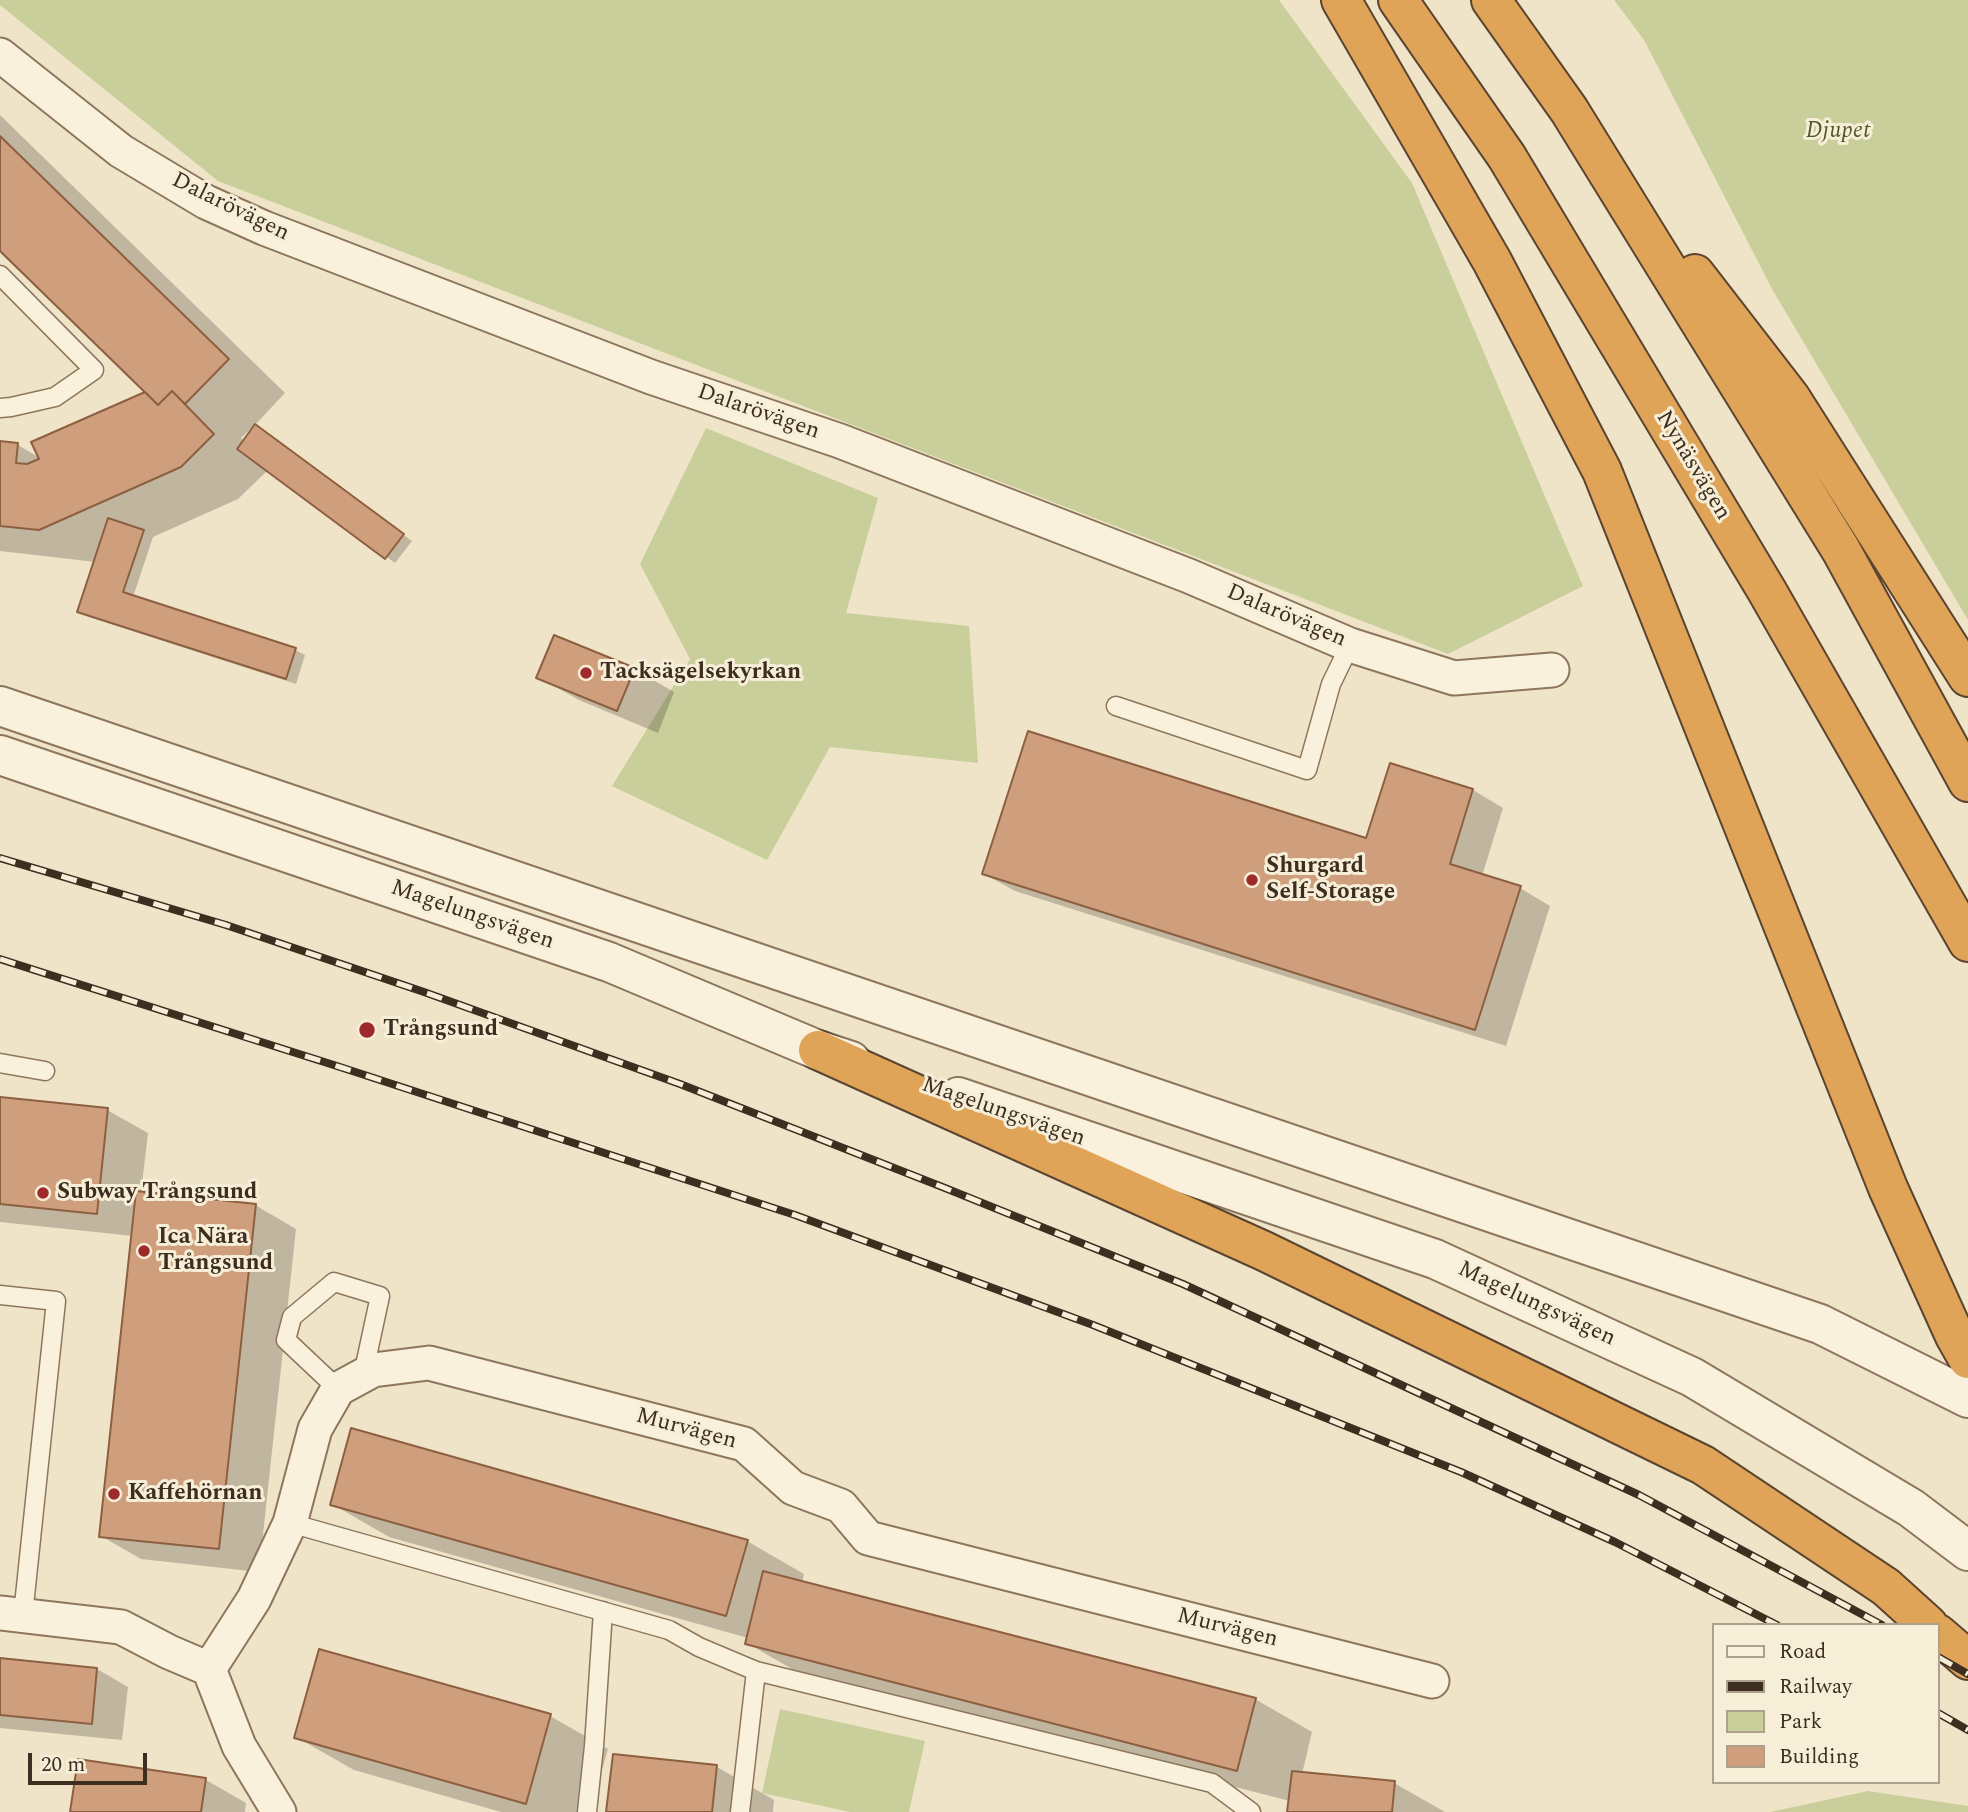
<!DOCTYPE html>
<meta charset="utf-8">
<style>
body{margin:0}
#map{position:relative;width:1968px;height:1812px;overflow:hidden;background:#f0e4c8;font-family:Spectral,serif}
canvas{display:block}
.legend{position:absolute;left:1712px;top:1623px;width:228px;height:161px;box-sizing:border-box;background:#f7eed8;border:2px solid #ada18e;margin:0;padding:9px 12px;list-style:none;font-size:21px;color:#3d2e20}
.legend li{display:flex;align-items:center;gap:14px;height:35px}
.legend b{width:35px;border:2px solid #ada18e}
.scale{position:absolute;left:28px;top:1753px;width:119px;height:32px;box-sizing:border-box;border:4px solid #3d2e20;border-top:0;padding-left:9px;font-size:21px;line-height:24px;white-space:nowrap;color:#3d2e20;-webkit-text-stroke:5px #f7eed8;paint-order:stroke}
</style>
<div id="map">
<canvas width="1968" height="1812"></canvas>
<ul class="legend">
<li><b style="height:9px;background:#faf1dc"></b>Road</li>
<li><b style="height:9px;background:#3d2e20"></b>Railway</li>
<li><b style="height:19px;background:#c9cf9b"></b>Park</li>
<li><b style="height:19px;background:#cf9f7d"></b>Building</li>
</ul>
<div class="scale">20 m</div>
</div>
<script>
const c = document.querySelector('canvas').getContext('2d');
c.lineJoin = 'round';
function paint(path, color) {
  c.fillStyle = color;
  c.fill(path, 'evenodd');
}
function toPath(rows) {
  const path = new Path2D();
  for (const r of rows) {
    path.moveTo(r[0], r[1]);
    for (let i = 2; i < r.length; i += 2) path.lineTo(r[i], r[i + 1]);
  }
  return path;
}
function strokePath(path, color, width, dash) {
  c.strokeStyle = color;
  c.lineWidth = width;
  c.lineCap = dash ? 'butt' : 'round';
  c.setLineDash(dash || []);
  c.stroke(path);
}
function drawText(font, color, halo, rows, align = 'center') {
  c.font = font + ' Spectral,serif';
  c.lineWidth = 6;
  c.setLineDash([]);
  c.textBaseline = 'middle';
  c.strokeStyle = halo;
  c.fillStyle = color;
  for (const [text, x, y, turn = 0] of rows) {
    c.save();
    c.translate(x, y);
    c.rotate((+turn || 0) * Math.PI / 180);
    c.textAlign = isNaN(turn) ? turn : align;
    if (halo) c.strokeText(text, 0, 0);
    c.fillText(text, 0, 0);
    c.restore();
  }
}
const green = toPath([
 [0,0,1279,0,1412,183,1583,586,1448,654,218,181,0,5],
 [1614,0,1968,0,1968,620,1772,289,1644,40],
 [706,428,878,498,846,613,969,626,978,763,830,747,767,860,612,786,690,659,640,564],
 [780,1709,925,1741,909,1812,850,1812,762,1793],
 [1868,1791,1968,1806,1968,1812,1770,1812]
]);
const shadow = toPath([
 [0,115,285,393,254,426,265,432,412,541,395,563,268,470,238,499,153,537,133,597,295,650,305,655,296,684,89,617,79,611,96,562,0,551,0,443,18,445,40,458,148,392,0,248],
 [253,426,255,427,245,442,241,438],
 [634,669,674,692,658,733,579,700,538,677],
 [1391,765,1473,790,1503,808,1482,876,1520,888,1550,906,1506,1046,1015,891,984,874,1367,840],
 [0,1099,107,1110,148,1133,141,1193,255,1205,296,1229,259,1572,141,1559,101,1536,133,1236,0,1222],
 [332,1504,747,1541,804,1574,802,1582,1255,1699,1312,1732,1302,1774,1394,1783,1445,1812,1289,1812,1290,1801,804,1676,747,1643,748,1638,389,1537],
 [321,1651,550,1716,608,1749,590,1812,501,1812,354,1770,296,1737],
 [0,1660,97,1669,128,1687,122,1740,0,1728],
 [79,1761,206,1780,246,1803,245,1812,72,1812],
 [717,1767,774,1800,773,1812,608,1812]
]);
const building = toPath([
 [0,136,229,359,185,404,172,391,158,405,0,251,0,136],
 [172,391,214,434,181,467,39,530,0,526,0,441,18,443,16,463,27,464,39,459,31,442,145,392,158,405,172,391],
 [255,424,404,534,385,559,237,449,255,424],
 [108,518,144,530,123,592,296,648,286,679,77,612,108,518],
 [554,635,635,668,617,711,536,678,554,635],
 [1028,731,1366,838,1390,763,1473,789,1450,864,1521,886,1475,1030,982,874,1028,731],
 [0,1097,108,1108,97,1214,0,1204,0,1097],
 [136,1191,256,1204,219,1549,99,1537,136,1191],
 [351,1428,748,1540,726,1616,330,1505,351,1428],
 [763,1571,1256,1698,1237,1771,745,1644,763,1571],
 [319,1649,551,1714,526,1804,294,1738,319,1649],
 [0,1658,97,1668,92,1724,0,1715,0,1658],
 [613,1754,717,1765,712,1812,606,1812,613,1754],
 [78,1759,206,1778,201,1812,70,1812,78,1759],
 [1292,1771,1395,1781,1392,1812,1287,1812,1292,1771]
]);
const service = toPath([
 [0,275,94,370,55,397,11,407,0,408],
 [1116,706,1307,770,1331,684,1350,645],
 [0,1063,45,1071],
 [0,1295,56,1301,23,1615],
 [338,1389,286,1340,292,1317,334,1282,380,1296,363,1375],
 [290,1523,669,1630,699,1647,756,1671,1212,1783,1251,1812],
 [587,1812,594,1746,603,1611],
 [740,1812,756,1671]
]);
const minor = toPath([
 [0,55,121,151,206,202,264,228,651,377,840,441,1189,576,1350,645,1454,678,1552,670],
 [0,1613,121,1627,169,1652,209,1669,239,1746,279,1812],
 [209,1669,254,1599,290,1523,315,1429,338,1389,373,1370,429,1363,744,1444,793,1488,841,1506,868,1538,1432,1681]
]);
const tertiary = toPath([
 [0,706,1820,1324,1968,1398],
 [0,755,609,962,818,1050,851,1061],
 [958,1097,1435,1259,1692,1377,1911,1508,1968,1551]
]);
const motorway = toPath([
 [1341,0,1492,261,1602,471,1888,1188,1955,1336,1968,1359],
 [1398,0,1507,157,1767,591,1968,942],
 [1491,0,1569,110,1841,550,1968,782],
 [1695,274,1790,397,1968,677],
 [818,1050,1264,1251,1703,1465,1886,1587,1928,1625],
 [1938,1634,1968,1660]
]);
const rail = toPath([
 [0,858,226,925,424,992,680,1084,945,1188,1183,1284,1639,1495,1882,1625],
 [0,959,340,1067,795,1215,1093,1325,1461,1472,1615,1542,1777,1625],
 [1938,1657,1968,1674],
 [1938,1713,1968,1730]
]);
const markers = [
 [586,673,7,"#9e2a2b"],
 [1252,880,7,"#9e2a2b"],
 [367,1030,9,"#9e2a2b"],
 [43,1193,7,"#9e2a2b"],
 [144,1251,7,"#9e2a2b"],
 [114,1494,7,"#9e2a2b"]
];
const parkNames = [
 ["Djupet",1838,132]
];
const streetNames = [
 ["Dalarövägen",230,208,26],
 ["Dalarövägen",758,413,19],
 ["Nynäsvägen",1692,466,59],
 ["Dalarövägen",1286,617,23],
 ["Magelungsvägen",472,916,19],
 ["Magelungsvägen",1003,1113,19],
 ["Magelungsvägen",1536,1305,25],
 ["Murvägen",686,1430,15],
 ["Murvägen",1227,1629,14]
];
const poiNames = [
 ["Tacksägelsekyrkan",600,673],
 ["Shurgard",1266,867],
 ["Self-Storage",1266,893],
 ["Trångsund",383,1030],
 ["Subway Trångsund",57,1193],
 ["Ica Nära",158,1238],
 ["Trångsund",158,1264],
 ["Kaffehörnan",128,1494]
];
paint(green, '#c9cf9b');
paint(shadow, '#0003');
paint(building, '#cf9f7d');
strokePath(building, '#8d5f41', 2);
strokePath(service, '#8d765c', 21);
strokePath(minor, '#8d765c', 37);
strokePath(tertiary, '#8d765c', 42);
strokePath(motorway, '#5b4430', 42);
strokePath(service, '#faf1dc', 18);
strokePath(minor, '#faf1dc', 33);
strokePath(tertiary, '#faf1dc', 38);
strokePath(motorway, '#e0a458', 38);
strokePath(rail, '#3d2e20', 8);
strokePath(rail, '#f7eed8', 5, [16]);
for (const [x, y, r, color] of markers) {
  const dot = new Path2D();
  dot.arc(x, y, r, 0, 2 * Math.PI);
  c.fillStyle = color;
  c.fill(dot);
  strokePath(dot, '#f7eed8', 2.5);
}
drawText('italic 23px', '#4d5a26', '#f7eed8', parkNames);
drawText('23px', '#3d2e20', '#f7eed8', streetNames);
drawText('bold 23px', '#3d2e20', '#f7eed8', poiNames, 'left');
</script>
